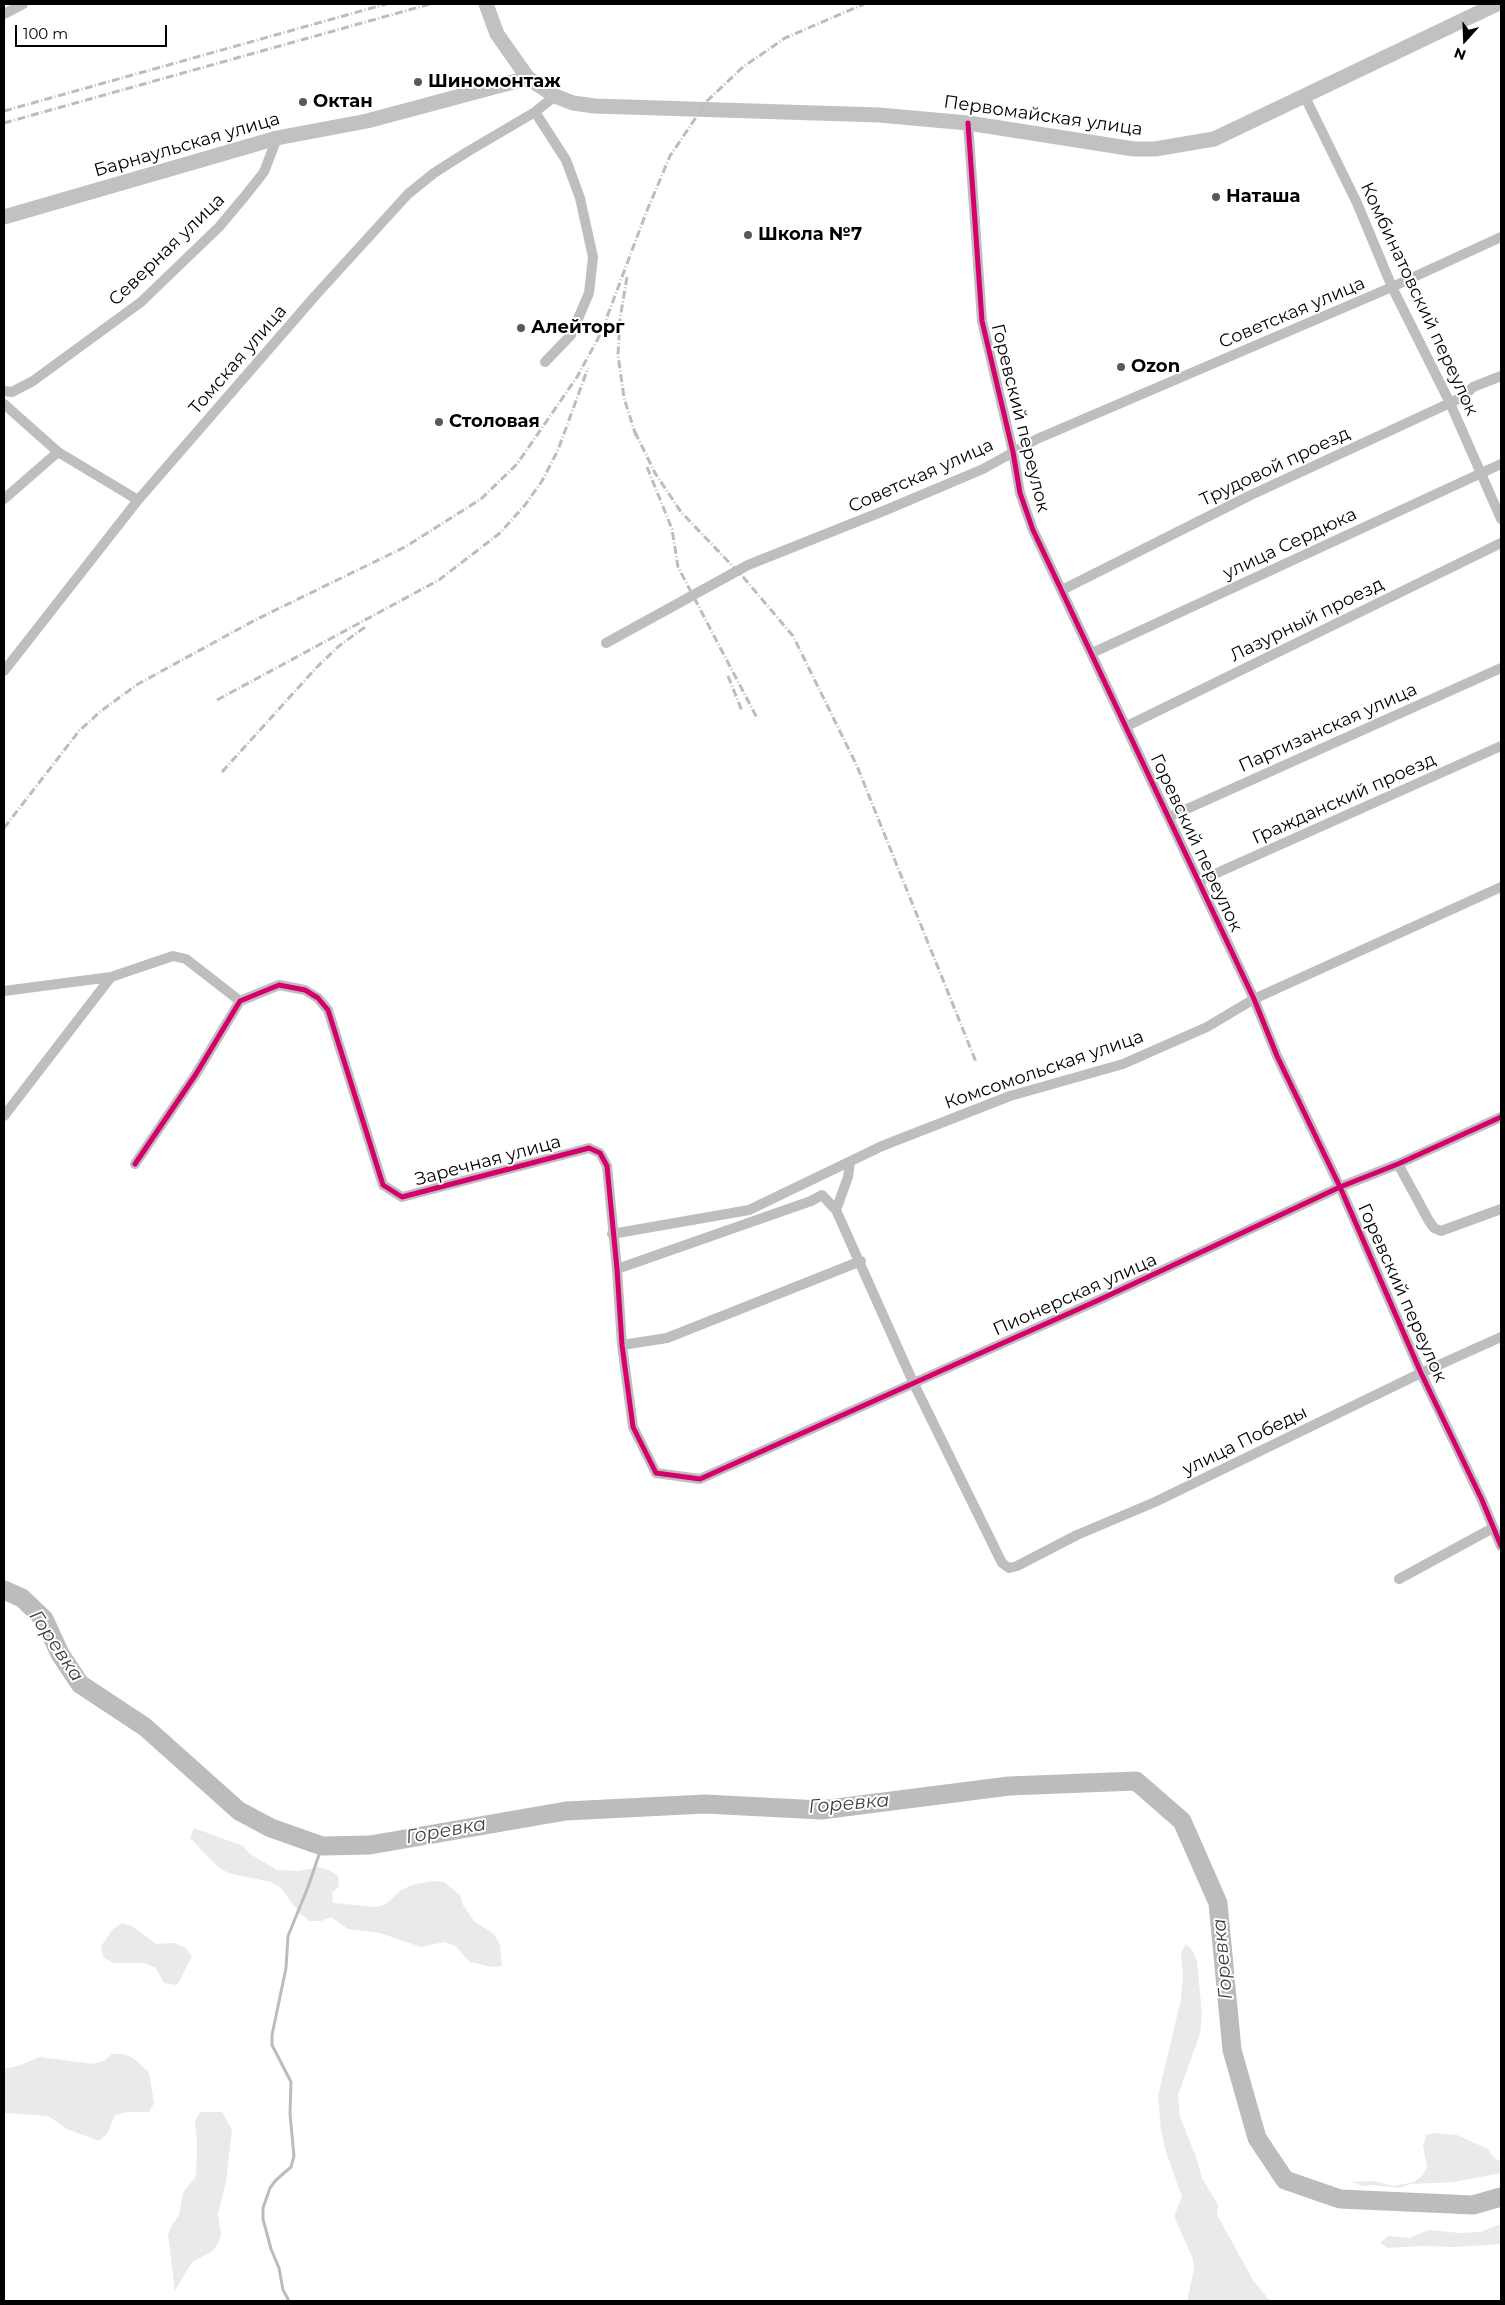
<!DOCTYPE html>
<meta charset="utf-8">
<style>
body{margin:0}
#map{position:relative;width:1505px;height:2305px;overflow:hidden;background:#fff;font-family:Montserrat,sans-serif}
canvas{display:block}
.frame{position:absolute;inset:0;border:5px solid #000;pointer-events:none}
.north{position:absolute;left:1440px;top:15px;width:50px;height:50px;-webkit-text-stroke:4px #fff;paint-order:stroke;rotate:200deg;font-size:14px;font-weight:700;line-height:20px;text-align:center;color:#000}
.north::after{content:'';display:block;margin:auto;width:18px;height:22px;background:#000;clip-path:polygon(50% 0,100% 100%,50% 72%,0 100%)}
.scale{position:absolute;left:15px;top:25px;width:152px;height:22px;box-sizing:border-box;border:2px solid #000;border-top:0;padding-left:6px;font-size:15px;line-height:18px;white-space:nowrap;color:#000;-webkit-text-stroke:4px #fff;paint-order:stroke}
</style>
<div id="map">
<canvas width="1505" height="2305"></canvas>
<div class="frame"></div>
<div class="north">N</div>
<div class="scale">100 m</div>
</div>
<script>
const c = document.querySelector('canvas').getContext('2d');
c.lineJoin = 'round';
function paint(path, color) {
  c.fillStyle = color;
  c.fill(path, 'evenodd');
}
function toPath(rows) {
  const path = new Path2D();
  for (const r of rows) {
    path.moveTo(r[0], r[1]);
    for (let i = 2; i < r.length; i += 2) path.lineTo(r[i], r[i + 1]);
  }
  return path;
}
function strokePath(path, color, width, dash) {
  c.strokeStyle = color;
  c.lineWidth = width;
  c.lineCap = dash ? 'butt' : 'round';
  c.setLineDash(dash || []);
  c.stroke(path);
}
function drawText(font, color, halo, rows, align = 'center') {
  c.font = font + ' Montserrat,sans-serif';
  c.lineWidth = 4;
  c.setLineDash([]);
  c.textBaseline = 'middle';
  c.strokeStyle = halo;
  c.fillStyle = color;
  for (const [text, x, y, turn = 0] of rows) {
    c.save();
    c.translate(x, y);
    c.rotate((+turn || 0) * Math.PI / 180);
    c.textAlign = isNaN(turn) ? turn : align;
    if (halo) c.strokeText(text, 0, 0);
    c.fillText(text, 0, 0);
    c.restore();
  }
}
const green = toPath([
 [194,1828,243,1846,250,1854,277,1870,298,1871,318,1867,329,1870,338,1876,339,1886,332,1893,333,1903,376,1907,386,1904,401,1890,412,1885,433,1881,444,1882,460,1895,463,1905,475,1922,494,1934,500,1945,502,1966,492,1967,470,1962,455,1946,444,1942,421,1947,380,1933,348,1929,331,1917,321,1921,310,1921,300,1914,281,1888,271,1882,228,1873,217,1866,190,1838],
 [122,1923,132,1926,156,1944,175,1943,186,1948,192,1957,177,1985,164,1983,156,1968,145,1963,113,1963,103,1957,101,1946,113,1929],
 [1186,1944,1193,1951,1197,1962,1202,2014,1200,2034,1178,2095,1180,2117,1196,2157,1202,2178,1218,2205,1217,2215,1253,2280,1270,2301,1187,2301,1194,2269,1193,2259,1174,2216,1182,2197,1166,2152,1161,2130,1158,2096,1181,1999,1183,1976,1181,1953],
 [112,2054,123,2054,133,2058,149,2072,154,2103,149,2112,127,2112,115,2115,107,2134,99,2141,67,2129,48,2116,4,2113,4,2069,21,2065,39,2057,93,2064,104,2061],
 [200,2112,222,2112,232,2130,226,2182,218,2214,221,2234,218,2244,211,2252,192,2262,175,2291,168,2235,172,2225,179,2215,183,2193,196,2176,197,2143,195,2121],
 [1436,2133,1457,2135,1488,2149,1494,2158,1501,2161,1501,2173,1454,2182,1411,2184,1399,2188,1372,2185,1362,2186,1352,2182,1374,2181,1394,2186,1414,2182,1422,2176,1427,2167,1423,2146,1426,2135],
 [1501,2224,1501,2244,1455,2247,1421,2246,1388,2248,1380,2243,1388,2236,1409,2238,1429,2230,1460,2233,1480,2232]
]);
const stream = toPath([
 [289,2301,283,2290,279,2268,271,2249,263,2219,263,2208,270,2188,276,2180,291,2167,294,2156,290,2114,291,2082,272,2045,272,2035,286,1968,288,1936,308,1887,322,1846]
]);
const river = toPath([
 [4,1590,22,1598,44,1619,60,1654,80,1684,145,1727,239,1811,271,1828,322,1846,370,1845,566,1811,705,1804,821,1810,1009,1786,1136,1781,1182,1821,1218,1903,1232,2050,1257,2138,1285,2180,1340,2199,1473,2205,1501,2197]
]);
const street = toPath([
 [4,14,23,4],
 [1304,95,1357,203,1392,287,1450,403,1501,519],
 [968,123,982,321,1013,452,1020,493,1033,530,1254,999,1277,1056,1340,1187,1421,1373,1482,1500,1501,1546],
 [545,362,571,335,589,293,593,257,580,198,566,160,535,112,555,96],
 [4,391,12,392,33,381,141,302,219,227,245,196,264,172,277,138],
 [4,404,58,452,138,500],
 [4,499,58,452],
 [1062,590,1251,495,1450,403,1464,396,1473,387,1501,376],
 [606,643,748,565,886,510,983,469,1037,439,1392,287,1501,237],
 [1092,653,1501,464],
 [4,671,138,500,315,296,408,194,434,173,467,152,535,112],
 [1127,726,1501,543],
 [1169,817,1501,668],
 [1199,881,1501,746],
 [4,991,111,977,173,956,186,959,240,1001],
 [4,1116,111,977],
 [850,1162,848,1177,836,1210,913,1382,1002,1563,1009,1568,1017,1566,1077,1535,1155,1502,1421,1373,1501,1337],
 [135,1164,196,1074,240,1001,279,985,305,990,318,998,328,1010,383,1185,402,1197,589,1148,600,1153,607,1166,617,1269,622,1345,633,1427,656,1473,700,1479,1101,1299,1340,1187,1398,1164,1501,1117],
 [1398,1164,1429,1221,1434,1228,1441,1231,1501,1209],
 [612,1234,749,1210,882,1146,1010,1096,1123,1064,1207,1027,1254,999,1501,887],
 [617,1269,811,1201,822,1195,836,1210],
 [622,1345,667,1338,861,1261],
 [1399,1579,1493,1528]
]);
const secondary = toPath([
 [486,4,497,34,528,78,555,96,573,103,595,106,879,115,968,123,1134,149,1155,149,1214,139,1497,4],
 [4,217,277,138,367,121,528,78]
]);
const rail = toPath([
 [4,111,386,4],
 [4,123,430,4],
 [627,277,620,319,618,355,624,398,637,439],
 [635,432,655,473,681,512,744,578,793,636,857,766,976,1062],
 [647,467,672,529,678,567,757,718],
 [728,676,742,711],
 [217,700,439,580,500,533,525,505,542,481,558,450,588,368],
 [222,772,316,668,339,646,365,627],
 [4,828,79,731,101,711,138,684,255,620,405,547,481,499,517,464,577,377,601,333,646,213,670,156,707,101,743,67,785,38,864,4]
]);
const cycleway = toPath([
 [968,123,982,321,1013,452,1020,493,1033,530,1254,999,1277,1056,1340,1187,1421,1373,1482,1500,1501,1546],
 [135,1164,196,1074,240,1001,279,985,305,990,318,998,328,1010,383,1185,402,1197,589,1148,600,1153,607,1166,617,1269,622,1345,633,1427,656,1473,700,1479,1101,1299,1340,1187,1398,1164,1501,1117]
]);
const markers = [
 [418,82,5,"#595959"],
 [303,102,5,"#595959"],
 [1216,197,5,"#595959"],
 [748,235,5,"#595959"],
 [521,328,5,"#595959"],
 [1121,367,5,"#595959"],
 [439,422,5,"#595959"]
];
const poiNames = [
 ["Шиномонтаж",428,82],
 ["Октан",313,102],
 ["Наташа",1226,197],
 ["Школа №7",758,235],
 ["Алейторг",531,328],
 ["Ozon",1131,367],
 ["Столовая",449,422]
];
const streetNames = [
 ["Первомайская улица",1043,116,8],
 ["Барнаульская улица",187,145,-16],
 ["Северная улица",167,250,-44],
 ["Комбинатовский переулок",1419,299,65],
 ["Советская улица",1292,313,-23],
 ["Томская улица",238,360,-49],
 ["Горевский переулок",1020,418,76],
 ["Трудовой проезд",1275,467,-25],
 ["Советская улица",921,476,-24],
 ["улица Сердюка",1290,544,-25],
 ["Лазурный проезд",1307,620,-26],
 ["Партизанская улица",1328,728,-24],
 ["Гражданский проезд",1344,799,-24],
 ["Горевский переулок",1196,843,65],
 ["Комсомольская улица",1044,1070,-19],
 ["Заречная улица",488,1161,-15],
 ["Горевский переулок",1402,1293,66],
 ["Пионерская улица",1075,1295,-24],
 ["улица Победы",1245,1441,-26]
];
const waterNames = [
 ["Горевка",56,1646,56],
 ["Горевка",849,1804,-5],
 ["Горевка",446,1831,-10],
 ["Горевка",1223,1959,-95]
];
paint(green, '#eaeaea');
strokePath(stream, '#bcbcbc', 3);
strokePath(river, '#bcbcbc', 19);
strokePath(street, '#bebebe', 10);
strokePath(secondary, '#c1c1c1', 15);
strokePath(rail, '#bdbdbd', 3, [8, 2.5, 1, 2.5]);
strokePath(cycleway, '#d6006c', 5);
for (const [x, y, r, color] of markers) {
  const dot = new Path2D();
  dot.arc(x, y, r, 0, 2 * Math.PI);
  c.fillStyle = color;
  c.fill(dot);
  strokePath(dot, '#fff', 2);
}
drawText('bold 18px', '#000', '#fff', poiNames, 'left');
drawText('18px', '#000', '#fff', streetNames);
drawText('italic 19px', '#404040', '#fff', waterNames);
</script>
